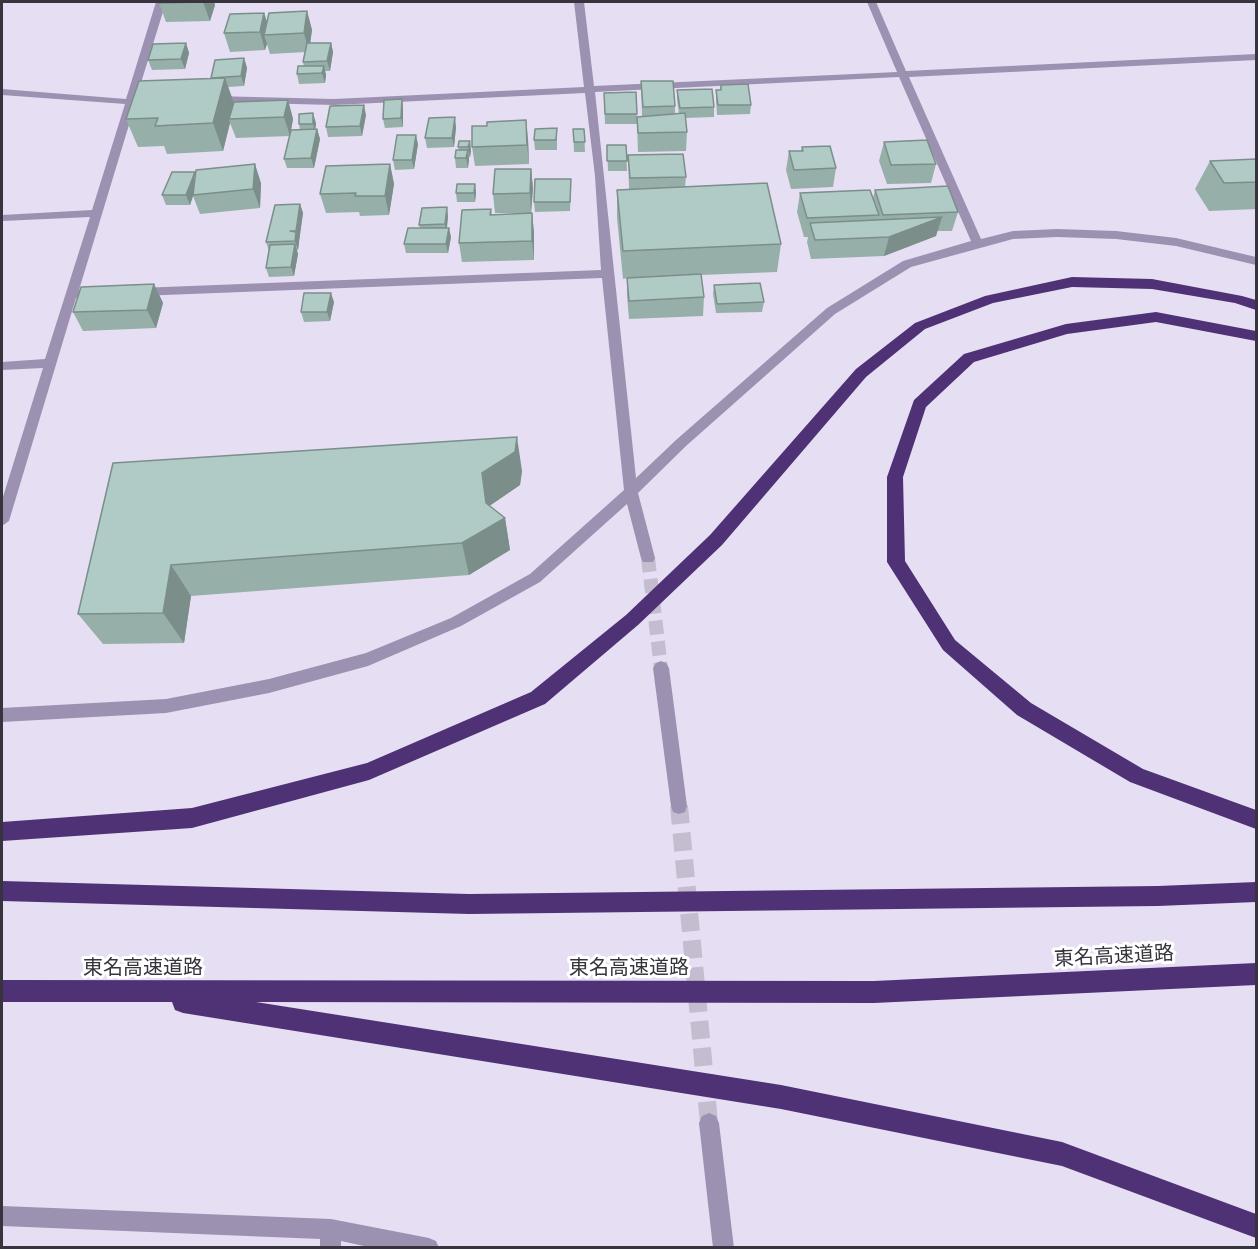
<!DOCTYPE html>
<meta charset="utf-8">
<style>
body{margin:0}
#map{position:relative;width:1258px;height:1249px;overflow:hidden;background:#e6dff4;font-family:Signika,sans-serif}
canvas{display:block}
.frame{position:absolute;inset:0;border:3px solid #37343d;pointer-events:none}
</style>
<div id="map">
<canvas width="1258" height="1249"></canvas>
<div class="frame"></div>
</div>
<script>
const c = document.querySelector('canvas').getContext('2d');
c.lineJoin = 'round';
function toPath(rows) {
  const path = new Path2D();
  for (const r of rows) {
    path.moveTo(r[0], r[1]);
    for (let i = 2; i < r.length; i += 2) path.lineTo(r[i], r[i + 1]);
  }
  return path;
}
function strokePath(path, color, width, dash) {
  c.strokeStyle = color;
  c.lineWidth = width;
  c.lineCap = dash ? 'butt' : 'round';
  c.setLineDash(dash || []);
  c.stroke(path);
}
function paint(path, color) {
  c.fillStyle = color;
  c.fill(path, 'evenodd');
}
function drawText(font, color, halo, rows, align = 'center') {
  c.font = font + ' Signika,"Noto Sans JP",sans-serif';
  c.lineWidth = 6;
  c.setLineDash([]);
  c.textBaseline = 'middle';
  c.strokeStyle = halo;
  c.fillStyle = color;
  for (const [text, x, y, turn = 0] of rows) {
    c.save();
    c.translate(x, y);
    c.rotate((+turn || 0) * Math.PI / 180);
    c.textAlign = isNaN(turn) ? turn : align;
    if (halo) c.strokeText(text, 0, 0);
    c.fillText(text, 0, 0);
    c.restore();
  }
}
const minorTunnelFar1 = toPath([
 [648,558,661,668]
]);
const minorTunnel = toPath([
 [679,806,709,1123]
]);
const minor = toPath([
 [156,2,166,2,136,99,151,98,156,101,151,104,135,105,79,290,100,289,106,293,100,297,76,298,9,521,2,526,2,500,43,368,2,370,2,362,45,359,90,217,2,221,2,215,92,210,125,104,2,95,2,89,126,99,156,2],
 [574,2,584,2,594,86,897,72,867,2,876,2,906,71,1256,54,1256,60,909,77,981,239,1013,231,1057,229,1116,231,1176,238,1256,257,1256,265,1176,246,1116,239,1057,237,1013,239,911,267,835,314,686,446,638,493,655,558,653,562,643,562,641,558,627,504,540,582,461,626,368,666,269,693,166,713,2,722,2,708,166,699,269,679,366,653,451,618,530,574,624,490,602,278,139,296,133,292,139,288,601,270,595,176,585,93,334,105,214,102,209,99,214,96,334,99,584,87,574,2],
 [899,77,971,241,903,261,827,308,676,440,636,478,595,92,899,77],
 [661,661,666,663,669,668,687,806,685,812,679,814,673,812,671,806,653,668,656,663,661,661],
 [709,1113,716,1116,719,1123,734,1248,713,1248,699,1123,702,1116,709,1113],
 [2,1206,331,1219,429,1238,436,1241,439,1248,373,1248,341,1241,341,1248,320,1248,320,1239,2,1226,2,1206]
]);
const motorway = toPath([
 [1072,277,1152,279,1242,296,1256,300,1256,310,1235,303,1152,289,1072,287,993,303,925,329,866,377,722,545,638,625,545,704,369,780,192,828,2,841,2,822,192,808,367,763,531,692,626,615,710,535,856,369,915,323,985,296,1072,277],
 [1156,312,1256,331,1256,341,1156,322,1067,334,974,362,926,407,903,477,905,561,955,640,1031,703,1143,769,1256,810,1256,829,1130,782,1017,715,943,650,887,562,887,477,914,400,964,354,1066,324,1156,312],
 [2,881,469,894,1158,886,1256,882,1256,902,1158,906,469,914,2,901,2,881],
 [1256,963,1256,985,874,1003,256,1002,781,1085,1062,1142,1256,1214,1256,1238,1062,1166,781,1109,183,1013,175,1010,172,1002,2,1002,2,980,874,981,1256,963]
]);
const wall = toPath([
 [214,2,215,5,210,21,166,22,159,3],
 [307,11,312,30,310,43,331,43,333,52,330,71,325,71,326,75,325,83,299,84,297,74,304,66,303,62,306,52,270,54,267,44,265,50,230,52,224,33,264,13,267,22],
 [186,43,189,53,185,69,152,70,148,60],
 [244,58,247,68,244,86,228,87,234,103,288,100,293,119,290,136,236,138,230,123,223,151,167,154,164,146,138,147,126,119,211,78],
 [641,81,675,106,675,114,679,114,677,99,677,90,714,107,714,117,685,118,687,132,686,151,638,152,637,124,605,124,604,93,636,92,637,117,642,116],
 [721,85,751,105,750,114,717,115,716,100,716,90,720,90],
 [402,99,403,109,403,127,385,128,383,119],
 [366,115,362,136,328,137,326,127],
 [316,123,315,129,317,129,320,139,314,168,287,168,284,159,300,130,299,124],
 [456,127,454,147,427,148,425,138],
 [557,128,557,150,535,150,534,140],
 [573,129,584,129,585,152,574,152],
 [528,139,529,164,475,166,472,147],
 [470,141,471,151,470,157,469,157,468,168,456,168,455,158,459,150,458,147],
 [884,142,936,164,931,183,887,184,879,161],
 [418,144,414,169,395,170,393,160],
 [607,145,626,145,627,171,608,171],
 [802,147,836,168,833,187,791,189,786,170,789,151,801,151],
 [628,155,686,177,685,187,781,244,777,272,701,275,704,297,703,316,629,319,627,296,627,278,623,279,617,218,617,190,629,189],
 [1257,159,1257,209,1209,211,1195,189,1210,161],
 [390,164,394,184,389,215,360,216,359,212,326,213,320,194],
 [531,169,533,188,531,213,495,213,493,194],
 [261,183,260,208,200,214,193,196,190,205,166,205,162,195],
 [475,184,476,193,475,202,457,202,456,193],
 [571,188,570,211,535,212,534,202],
 [875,190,958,212,952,231,937,231,936,236,884,256,811,259,807,242,808,237,804,237,797,212,800,193,873,198],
 [300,204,303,213,299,240,299,242,298,250,297,250,298,254,294,276,269,277,266,268,269,251,266,242],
 [447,207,448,217,447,228,451,237,448,253,406,253,404,244,420,228,419,225],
 [491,209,492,215,532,213,534,233,534,260,462,262,459,243],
 [154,284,163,303,156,328,83,331,73,312],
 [714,285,764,302,762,312,716,313,713,294],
 [334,302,330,321,304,322,301,312],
 [113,463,522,471,520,485,489,506,505,518,510,550,469,575,191,596,184,643,103,644,78,614]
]);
const shadedWall = toPath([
 [203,2,214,2,215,5,210,21],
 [307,11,312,30,309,52,304,33],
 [264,13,270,31,264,35,267,44,265,50,260,32],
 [186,43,189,53,185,69,181,59],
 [331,43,333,52,330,71,327,61],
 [244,58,247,68,244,86,241,76],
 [324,66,326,75,325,83,322,73],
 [225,78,235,106,229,119,230,123,223,151,213,123],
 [402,99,403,109,403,127,401,118],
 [288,100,293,119,290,136,284,117],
 [364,105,366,115,362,136,360,126],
 [313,113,316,123,315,134,313,124],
 [455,117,456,127,454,147,452,138],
 [526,120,528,139,529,164,527,145],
 [317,129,320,139,314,168,311,158],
 [416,135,418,144,414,169,412,160],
 [470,141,471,151,470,157,468,147],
 [468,150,469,159,468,168,466,158],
 [255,164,261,183,260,208,253,189],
 [390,164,394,184,389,215,385,196],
 [531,169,533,188,531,213,530,193],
 [195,172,193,196,190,205,186,195],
 [475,184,476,193,475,202,474,193],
 [300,204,303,213,298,250,295,241],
 [447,207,448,217,446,234,445,224],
 [532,213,534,233,534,260,532,241],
 [942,217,936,236,884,256,889,237],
 [449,228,451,237,448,253,446,244],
 [295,244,298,254,294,276,291,267],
 [154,284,163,303,156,328,147,310],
 [331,293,334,302,330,321,327,312],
 [517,437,522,471,520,485,488,507,505,518,510,550,469,575,462,543,486,503,482,473],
 [171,565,191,596,184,643,163,613]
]);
const building = toPath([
 [160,2,203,2,159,3,160,2],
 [307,11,304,33,264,35,269,13,307,11],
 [264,13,260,32,224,33,230,14,264,13],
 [186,43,181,59,148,60,153,44,186,43],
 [307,43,331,43,327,61,303,62,307,43],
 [244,58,241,76,211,78,215,60,244,58],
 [298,66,324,66,322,73,297,74,298,66],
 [225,78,213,123,155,126,158,118,126,119,139,81,225,78],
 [641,81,673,81,675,106,643,107,641,81],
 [748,84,751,105,718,105,716,90,721,90,721,85,748,84],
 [712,89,714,107,680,108,677,90,712,89],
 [636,92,637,114,605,114,604,93,636,92],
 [402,99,401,118,383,119,384,100,402,99],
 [288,100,284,117,229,119,234,102,288,100],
 [364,105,360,126,326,127,330,106,364,105],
 [313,113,313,124,299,124,299,114,313,113],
 [685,113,687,132,638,133,637,117,685,113],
 [455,117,452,138,425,138,429,118,455,117],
 [526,120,527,145,472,147,472,126,487,126,487,122,526,120],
 [557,128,556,140,534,140,535,129,557,128],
 [317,129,311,158,284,159,291,130,317,129],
 [573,129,584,129,585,142,574,142,573,129],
 [397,135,416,135,412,160,393,160,397,135],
 [927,140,936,164,891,165,884,142,927,140],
 [459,141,470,141,468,147,458,147,459,141],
 [607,145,626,145,627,161,607,161,607,145],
 [830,146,836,168,794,170,789,151,803,151,802,147,830,146],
 [456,150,468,150,466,158,455,158,456,150],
 [683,154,686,177,630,178,628,155,683,154],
 [1257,159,1257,182,1224,183,1210,161,1257,159],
 [255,164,253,189,193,195,196,170,255,164],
 [390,164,385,196,355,196,356,193,320,194,326,166,390,164],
 [495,169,531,169,530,193,493,194,495,169],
 [172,172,195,172,186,195,162,195,172,172],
 [535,179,571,179,570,202,534,202,535,179],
 [767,183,781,244,623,251,617,190,767,183],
 [457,184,475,184,474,193,456,193,457,184],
 [948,186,958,212,883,215,875,190,948,186],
 [870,190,879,215,807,218,800,193,870,190],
 [300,204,296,231,290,231,296,232,295,241,266,242,275,205,300,204],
 [447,207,445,224,419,225,422,208,447,207],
 [491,209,490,215,532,213,532,241,459,243,462,210,491,209],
 [942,217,889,237,815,240,810,223,942,217],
 [408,228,449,228,446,244,404,244,408,228],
 [295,244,291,267,266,268,270,245,295,244],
 [701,274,704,297,629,301,627,278,701,274],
 [760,283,764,302,717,304,714,285,760,283],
 [154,284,147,310,73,312,81,287,154,284],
 [304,293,331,293,327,312,301,312,304,293],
 [517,437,515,452,482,473,486,503,505,518,462,543,171,565,163,613,78,614,113,463,517,437]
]);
const nearStreetnames = [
 ["東名高速道路",1114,957,-3],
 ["東名高速道路",143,969],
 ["東名高速道路",629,969]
];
strokePath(minorTunnelFar1, '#c3bdcf', 14, [14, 7]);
strokePath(minorTunnel, '#c3bdcf', 18, [18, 9]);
paint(minor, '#9d91b2');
paint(motorway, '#4f3275');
paint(wall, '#97afa9');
paint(shadedWall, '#7b8e8a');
paint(building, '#b0cbc5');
strokePath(building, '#7b8e8a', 1.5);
drawText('20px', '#37343d', '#fff', nearStreetnames);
</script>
